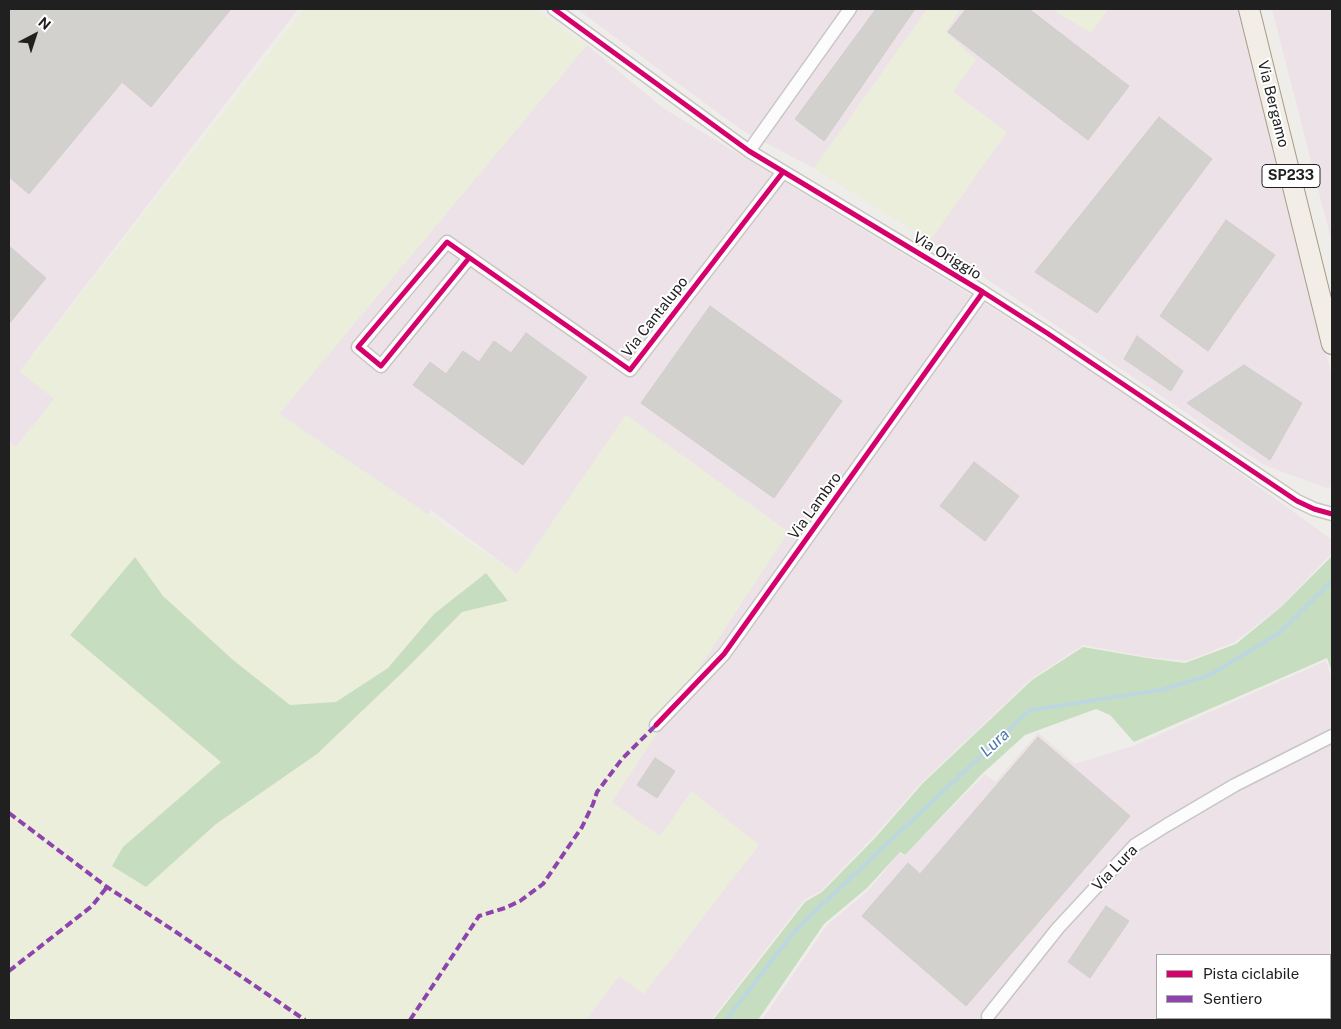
<!DOCTYPE html>
<style>
body{margin:0}
#map{position:relative;width:1341px;height:1029px;overflow:hidden;background:#efede9;font-family:"Public Sans",sans-serif}
canvas{display:block}
.frame{position:absolute;inset:0;border:10px solid #202020;pointer-events:none}
.legend{position:absolute;left:1156px;top:954px;width:175px;height:65px;box-sizing:border-box;background:#fff;border:1px solid #a6a6a6;margin:0;padding:6px 9px;list-style:none;font-size:15px;color:#202020}
.legend li{display:flex;align-items:center;gap:10px;height:25px}
.legend b{width:25px;border:1px solid #a6a6a6}
.north{position:absolute;left:10px;top:10px;width:50px;height:50px;-webkit-text-stroke:4px #fff;paint-order:stroke;rotate:40deg;font-size:14px;font-weight:700;line-height:20px;text-align:center;color:#202020}
.north::after{content:'';display:block;margin:auto;width:18px;height:22px;background:#202020;clip-path:polygon(50% 0,100% 100%,50% 72%,0 100%)}
</style>
<div id="map">
<canvas width="1341" height="1029"></canvas>
<div class="frame"></div>
<ul class="legend">
<li><b style="height:6px;background:#d6006c"></b>Pista ciclabile</li>
<li><b style="height:6px;background:#8e44ad"></b>Sentiero</li>
</ul>
<div class="north">N</div>
</div>
<script>
const c = document.querySelector('canvas').getContext('2d');
c.lineJoin = 'round';
function paint(path, color) {
  c.fillStyle = color;
  c.fill(path, 'evenodd');
}
function toPath(rows) {
  const path = new Path2D();
  for (const r of rows) {
    path.moveTo(r[0], r[1]);
    for (let i = 2; i < r.length; i += 2) path.lineTo(r[i], r[i + 1]);
  }
  return path;
}
function strokePath(path, color, width, dash) {
  c.strokeStyle = color;
  c.lineWidth = width;
  c.lineCap = dash ? 'butt' : 'round';
  c.setLineDash(dash || []);
  c.stroke(path);
}
function drawText(font, color, halo, rows, align = 'center') {
  c.font = font + ' "Public Sans",sans-serif';
  c.lineWidth = 4;
  c.setLineDash([]);
  c.textBaseline = 'middle';
  c.strokeStyle = halo;
  c.fillStyle = color;
  for (const [text, x, y, turn = 0] of rows) {
    c.save();
    c.translate(x, y);
    c.rotate((+turn || 0) * Math.PI / 180);
    c.textAlign = isNaN(turn) ? turn : align;
    if (halo) c.strokeText(text, 0, 0);
    c.fillText(text, 0, 0);
    c.restore();
  }
}
const industrial = toPath([
 [9,9,298,9,20,371,55,399,16,447,9,442],
 [577,9,1238,9,1332,377,1332,486,1327,488,1264,465,930,241,814,168,743,131],
 [1272,9,1332,9,1332,243],
 [587,45,663,108,1002,314,1126,393,1287,507,1332,540,1332,553,1280,607,1235,642,1186,661,1147,657,1083,645,1031,679,923,781,873,837,821,891,805,899,711,1020,586,1020,619,976,644,994,692,791,660,837,611,802,788,532,626,415,517,574,431,510,421,530,279,413],
 [1326,661,1332,679,1332,1020,762,1020,827,925,870,889,899,853,904,856,985,774,995,782,1038,733,1075,764,1133,746],
 [1157,955,1330,955,1330,1018,1157,1018]
]);
const farmland = toPath([
 [304,9,536,9,587,45,279,414,517,574,626,415,788,532,612,802,660,836,692,791,759,845,644,994,619,976,586,1020,9,1020,9,442,16,447,54,399,20,372],
 [927,9,960,9,946,32,976,60,953,92,1007,132,930,241,814,168],
 [1052,9,1108,9,1091,33]
]);
const forest = toPath([
 [1332,556,1332,672,1327,658,1134,742,1110,715,1096,709,1025,735,982,774,905,855,900,852,867,888,824,924,758,1020,713,1020,805,902,822,892,875,838,923,783,1032,680,1083,647,1147,658,1185,663,1236,644,1281,607],
 [135,557,163,596,233,660,290,705,336,702,388,668,434,614,486,573,508,601,462,612,407,668,317,754,216,824,146,887,112,866,123,847,221,762,70,635]
]);
const stream = toPath([
 [726,1020,790,937,811,915,1030,710,1161,690,1210,675,1279,633,1332,581]
]);
const building = toPath([
 [9,9,231,9,151,107,122,82,29,194,9,177,9,9],
 [876,9,915,9,824,141,795,119,876,9],
 [966,9,1029,9,1129,86,1088,140,948,32,966,9],
 [1159,117,1212,159,1097,313,1035,272,1159,117],
 [1226,220,1275,255,1208,351,1160,316,1226,220],
 [9,246,46,278,9,324,9,246],
 [710,306,842,401,774,498,641,403,710,306],
 [526,333,587,377,523,465,413,385,430,362,446,374,463,351,479,362,494,341,511,353,526,333],
 [1137,336,1183,371,1171,391,1124,359,1137,336],
 [1244,365,1302,403,1270,460,1187,403,1244,365],
 [974,462,1019,496,985,541,940,506,974,462],
 [1038,737,1130,816,966,1006,862,916,908,863,920,874,1038,737],
 [655,758,675,771,657,798,637,785,655,758],
 [1106,906,1129,921,1090,978,1068,962,1106,906]
]);
const street = toPath([
 [554,9,749,151,983,292,1047,333,1297,501,1314,509,1332,514],
 [749,151,850,9],
 [469,258,381,366,358,347,447,242,630,370,783,172],
 [656,725,724,654,983,292],
 [988,1016,1058,928,1135,845,1167,825,1235,785,1332,736]
]);
const primary = toPath([
 [1249,9,1332,344]
]);
const quiet = toPath([
 [9,813,107,887,176,932,305,1020],
 [9,971,92,906,107,887],
 [410,1020,479,916,505,908,520,901,543,884,582,827,593,804,597,792,622,759,656,725]
]);
const cycleway = toPath([
 [554,9,749,151,983,292,1047,333,1297,501,1314,509,1332,514],
 [469,258,381,366,358,347,447,242,630,370,783,172],
 [656,725,724,654,983,292]
]);
const shields = [
 [1291,176,58]
];
const shieldNames = [
 ["SP233",1291,176]
];
const streetNames = [
 ["Via Bergamo",1273,104,76],
 ["Via Origgio",947,256,31],
 ["Via Cantalupo",655,317,-52],
 ["Via Lambro",815,506,-54],
 ["Via Lura",1115,868,-46]
];
const waterNames = [
 ["Lura",995,743,-43]
];
paint(industrial, '#ece2e7');
paint(farmland, '#eceedc');
paint(forest, '#c7ddbf');
strokePath(stream, '#bdd7e1', 4);
paint(building, '#d3d1ce');
strokePath(building, '#d2cfca', 1);
strokePath(street, '#c7c6c5', 15);
strokePath(primary, '#a69d85', 22);
strokePath(street, '#fdfcfc', 12);
strokePath(primary, '#f2ede6', 20);
strokePath(quiet, '#8e44ad', 4, [8, 4]);
strokePath(cycleway, '#d6006c', 5);
for (const [x, y, w] of shields) {
  const box = new Path2D();
  box.roundRect(x - w / 2, y - 11.5, w, 23, 4);
  c.fillStyle = '#fff';
  c.fill(box);
  strokePath(box, '#202020', 1);
}
drawText('bold 14px', '#202020', null, shieldNames);
drawText('15px', '#202020', '#fff', streetNames);
drawText('italic 16px', '#4c76b0', '#fff', waterNames);
</script>
